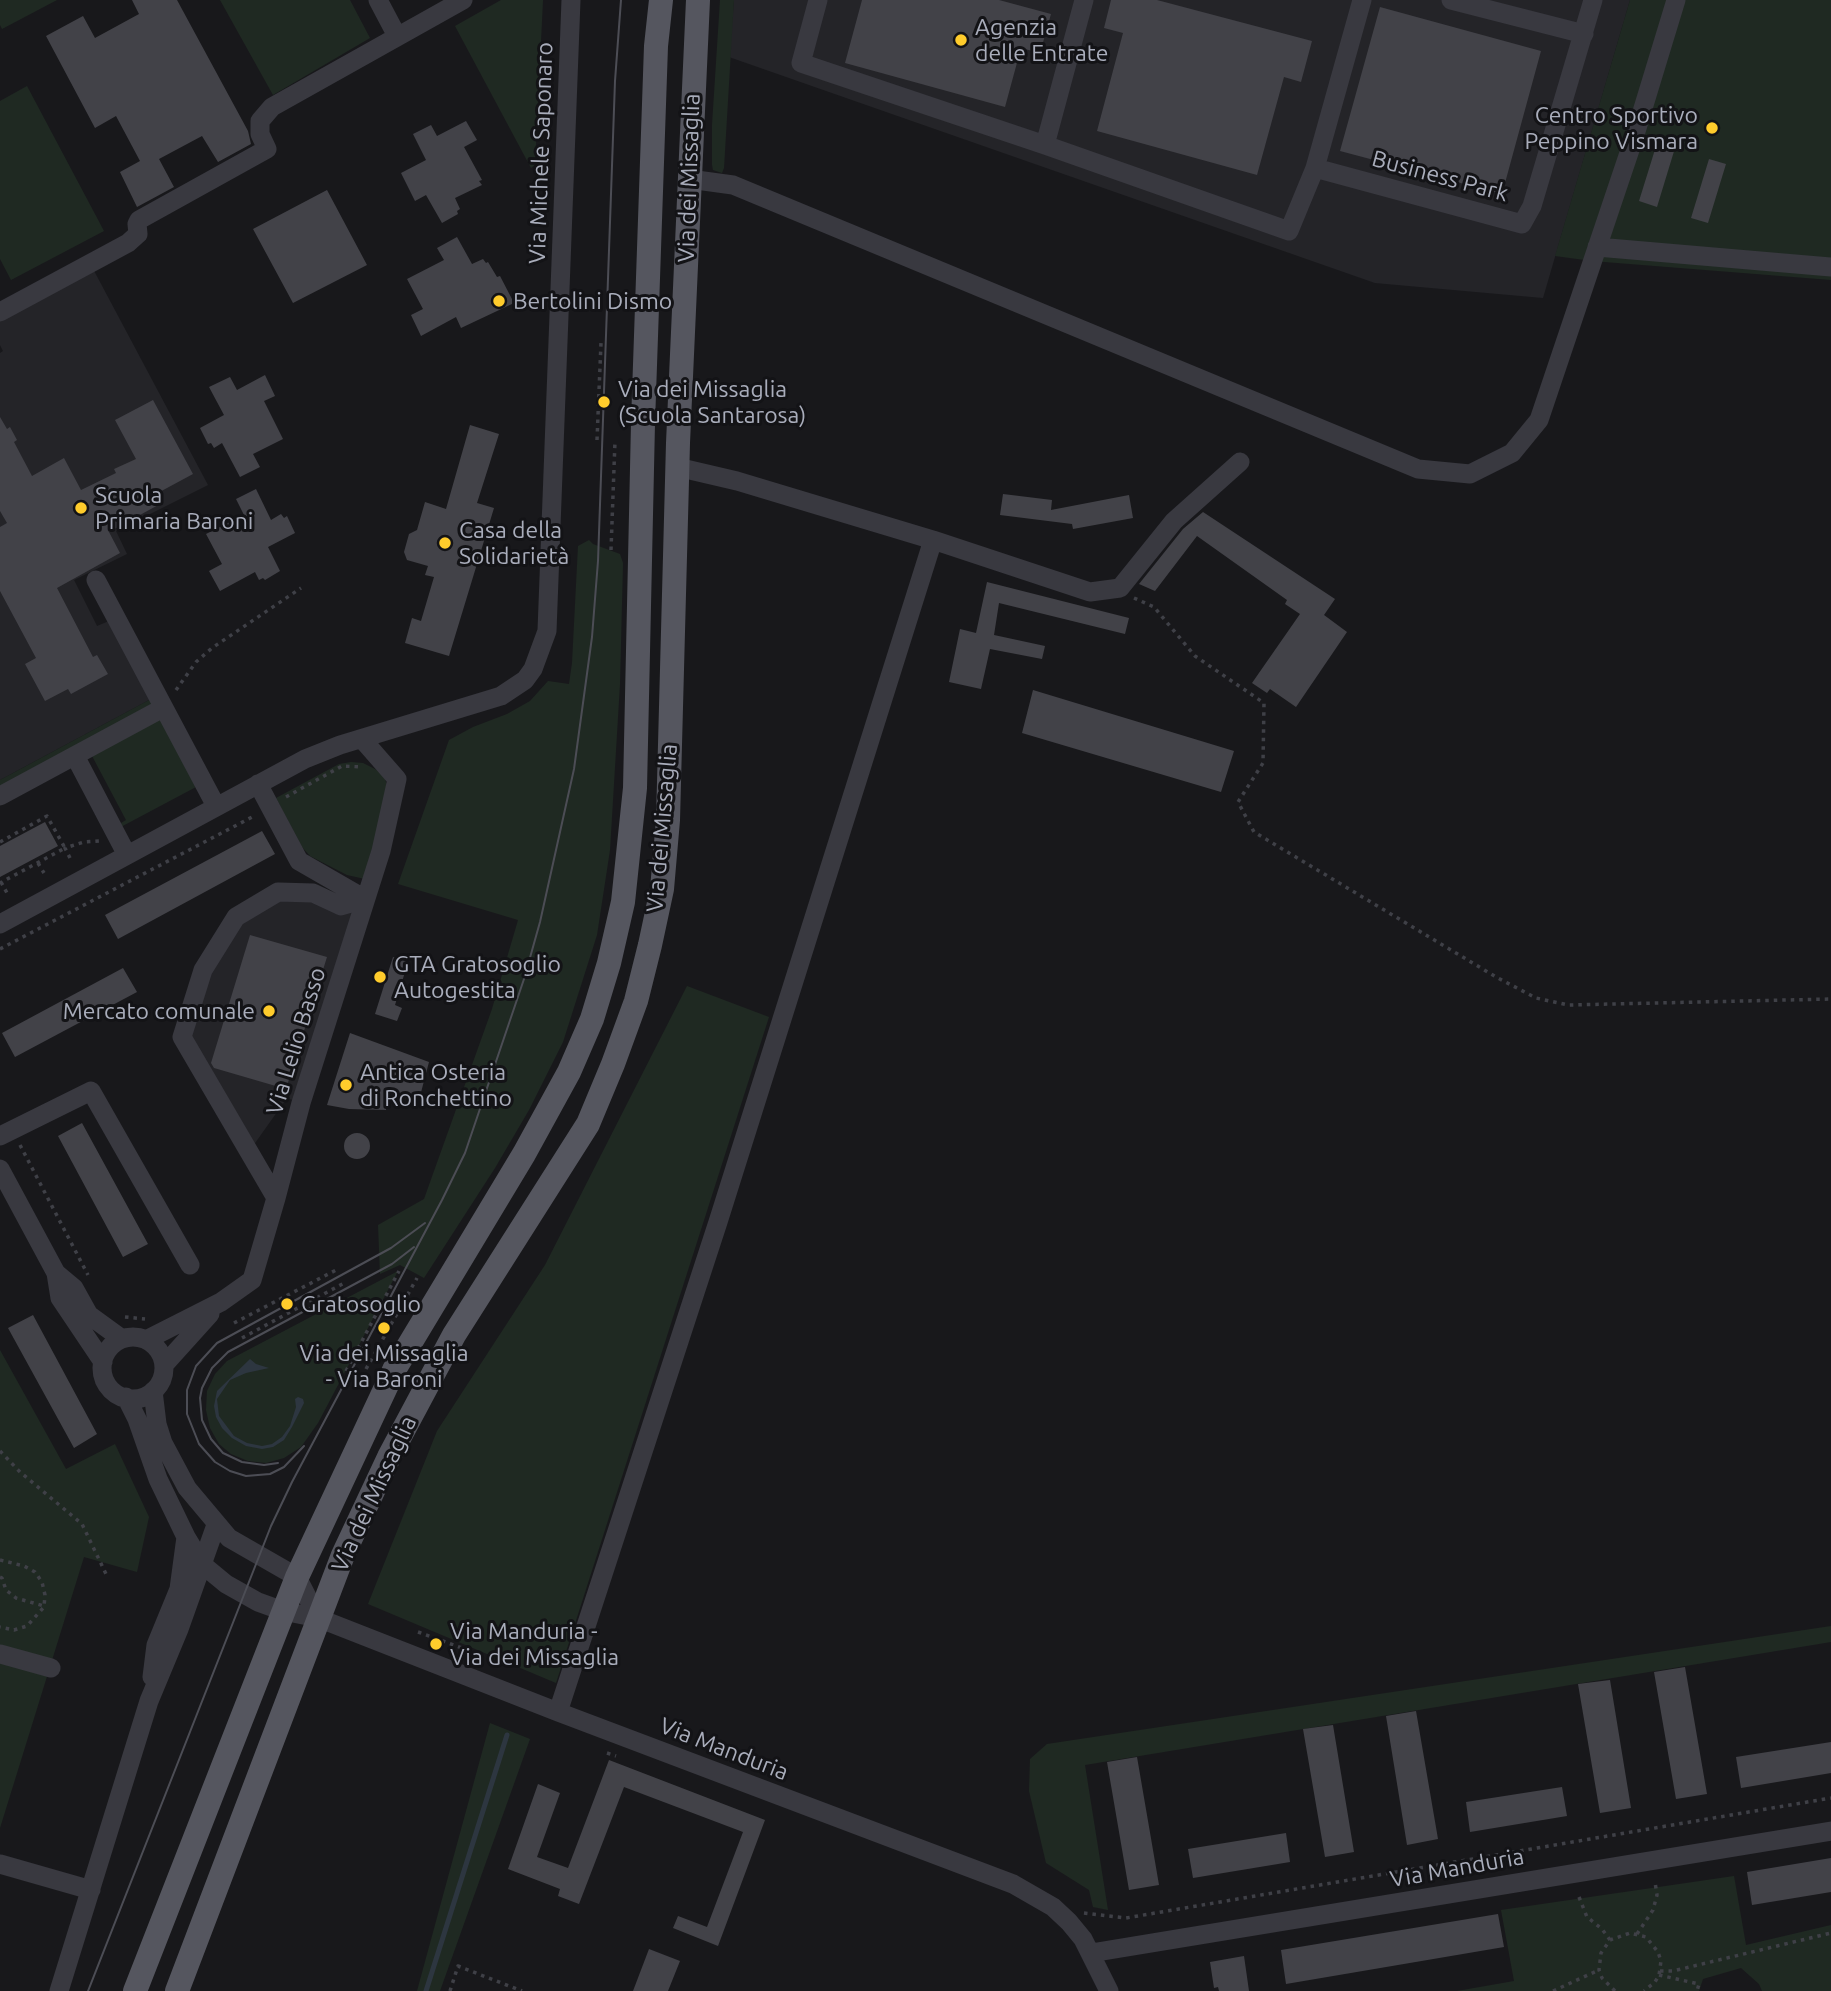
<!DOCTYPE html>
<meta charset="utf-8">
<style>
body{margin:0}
canvas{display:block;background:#18181b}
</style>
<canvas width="1831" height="1991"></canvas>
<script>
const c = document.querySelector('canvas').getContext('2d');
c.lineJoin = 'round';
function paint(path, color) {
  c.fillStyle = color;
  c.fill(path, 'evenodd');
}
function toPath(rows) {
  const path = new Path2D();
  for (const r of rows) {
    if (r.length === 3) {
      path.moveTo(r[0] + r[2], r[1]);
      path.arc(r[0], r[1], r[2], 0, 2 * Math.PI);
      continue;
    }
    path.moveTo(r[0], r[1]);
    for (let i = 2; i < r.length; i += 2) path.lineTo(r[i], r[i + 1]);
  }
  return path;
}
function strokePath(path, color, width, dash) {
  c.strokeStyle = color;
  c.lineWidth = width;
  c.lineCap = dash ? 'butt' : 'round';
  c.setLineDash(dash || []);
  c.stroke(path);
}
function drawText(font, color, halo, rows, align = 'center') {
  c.font = font + ' Ubuntu,sans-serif';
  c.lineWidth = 6;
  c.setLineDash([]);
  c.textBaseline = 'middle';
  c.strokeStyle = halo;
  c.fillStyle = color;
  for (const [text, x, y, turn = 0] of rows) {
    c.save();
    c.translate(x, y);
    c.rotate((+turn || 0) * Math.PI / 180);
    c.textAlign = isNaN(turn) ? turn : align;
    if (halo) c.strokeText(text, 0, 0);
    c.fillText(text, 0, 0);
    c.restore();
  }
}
const built = toPath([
 [734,0,1630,0,1543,298,1375,283,729,57],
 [92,267,208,485,116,531,127,554,74,580,97,626,109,621,151,699,0,780,0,353,3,351,0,345,0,317],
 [278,892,365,899,301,1103,287,1098,248,1153,182,1037,236,917]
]);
const green = toPath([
 [0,0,57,0,2,29,0,25],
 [220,0,350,0,370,38,273,95],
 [501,0,543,0,535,165,531,168,455,26],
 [720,0,734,0,724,168,722,173,713,170,712,165,712,125],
 [1630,0,1831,0,1831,280,1592,261,1555,256],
 [27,86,104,231,11,280,0,259,0,101],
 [589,540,593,544,620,554,623,563,620,684,610,850,597,935,563,1042,529,1110,495,1168,424,1278,400,1265,380,1274,378,1225,424,1199,492,1009,518,920,398,884,449,740,473,727,507,714,530,701,548,681,569,684,572,663,578,546],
 [151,699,152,704,0,788,0,780],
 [159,717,196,787,117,829,116,826,126,820,91,754],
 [351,762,363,763,375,769,384,776,388,788,365,879,347,875,310,856,302,847,276,798,339,764],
 [687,986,769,1017,556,1683,368,1604,437,1431,545,1265],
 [398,1271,318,1423,301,1447,284,1458,266,1463,248,1461,231,1454,219,1444,210,1428,206,1410,207,1391,215,1374,227,1361],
 [0,1350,66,1469,115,1444,149,1517,137,1572,84,1557,0,1828],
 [1831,1626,1831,1642,1085,1765,1108,1910,1093,1907,1089,1890,1046,1863,1029,1791,1030,1759,1047,1744],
 [490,1723,530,1739,440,1991,417,1991],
 [1734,1876,1746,1945,1831,1925,1831,1991,1762,1991,1759,1984,1741,1968,1703,1979,1699,1991,1457,1991,1514,1981,1501,1910]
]);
const water = toPath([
 [250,1359,256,1364,269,1368,246,1373,230,1380,217,1399,219,1416,234,1436,247,1443,262,1446,272,1444,282,1437,290,1426,296,1407,295,1399,298,1397,303,1399,304,1403,292,1427,284,1440,273,1447,262,1449,246,1446,232,1438,222,1428,216,1417,214,1406,217,1391]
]);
const stream = toPath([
 [426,1991,507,1735]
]);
const building = toPath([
 [132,0,177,0,248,131,251,144,218,162,202,136,159,159,174,187,137,207,120,172,140,161,116,116,95,128,46,36,83,16,95,38,139,14],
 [862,0,999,0,1051,14,1040,53,1021,48,1005,107,845,63],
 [1111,0,1157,0,1312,41,1301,82,1284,77,1257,175,1097,131,1123,33,1104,28],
 [1380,7,1541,51,1502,194,1340,151],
 [466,121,477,140,464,147,482,180,479,181,482,185,455,198,460,209,457,211,458,214,442,223,426,195,415,201,401,173,426,160,413,134,431,125,437,136],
 [1657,143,1675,148,1657,207,1639,201],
 [1709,159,1726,164,1708,223,1691,218],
 [327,190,367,265,293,303,253,229],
 [457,237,472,264,483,259,486,263,488,262,497,277,500,276,514,303,461,328,456,317,421,336,411,315,423,309,407,279,444,260,437,248],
 [265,375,275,396,264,401,283,439,253,454,260,467,240,477,222,443,214,448,211,443,208,444,200,428,224,415,209,387,230,377,237,390],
 [153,400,193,474,154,495,160,504,109,532,120,553,57,588,93,657,97,655,108,674,71,694,68,689,45,701,25,664,36,658,0,591,0,527,7,523,0,511,0,417,7,429,10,427,17,440,14,442,32,476,64,458,81,490,116,473,114,469,136,459,115,420],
 [470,425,499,434,477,503,494,508,449,656,405,643,412,618,421,621,434,577,425,575,428,566,407,560,404,552,409,534,417,530,425,502,446,509],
 [256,489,271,520,281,514,284,518,287,516,295,533,268,547,280,571,265,580,263,578,259,580,255,572,220,591,209,571,222,564,206,534,244,515,236,499],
 [1003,494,1052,500,1051,510,1129,495,1133,518,1073,529,1072,524,1000,515],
 [1203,512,1335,599,1324,615,1347,632,1296,707,1270,689,1267,693,1252,683,1300,614,1285,604,1287,600,1197,536,1155,591,1139,584,1183,529],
 [987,582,1129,618,1125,634,999,603,994,635,1045,646,1042,659,990,649,981,689,949,682,960,629,976,633],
 [1033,690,1234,751,1221,792,1022,733],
 [45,822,58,846,0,877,0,846],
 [262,831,275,854,118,939,105,915],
 [250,935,327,957,286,1089,214,1068,211,1063],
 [393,957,408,962,395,1005,402,1008,397,1021,375,1014],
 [123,968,137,992,15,1057,2,1033],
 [350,1033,429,1062,419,1100,387,1096,386,1110,349,1109,327,1105],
 [82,1123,148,1244,123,1257,58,1136],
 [357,1146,13],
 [33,1315,97,1434,74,1448,8,1328],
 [1685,1667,1707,1794,1676,1799,1654,1672],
 [1610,1680,1631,1808,1600,1813,1578,1684],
 [1416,1711,1438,1839,1407,1845,1386,1716],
 [1333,1725,1354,1852,1325,1857,1303,1729],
 [1831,1742,1831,1773,1741,1788,1736,1757],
 [1137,1757,1159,1885,1129,1890,1107,1762],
 [609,1760,765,1820,718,1946,673,1928,678,1916,707,1927,743,1832,624,1787,579,1904,558,1896,560,1889,508,1869,538,1784,560,1793,537,1857,568,1868],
 [1562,1787,1567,1816,1470,1832,1466,1802],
 [1286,1833,1290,1862,1193,1878,1188,1849],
 [1831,1858,1831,1892,1752,1905,1747,1872],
 [1498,1914,1504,1947,1286,1984,1281,1950],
 [649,1949,680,1961,668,1991,633,1991],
 [1244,1956,1249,1991,1219,1991,1218,1987,1214,1988,1210,1962]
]);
const path = toPath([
 [597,440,601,343],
 [611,550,615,441],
 [1134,598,1154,607,1195,656,1264,703,1263,763,1238,802,1254,832,1496,977,1536,998,1568,1005,1831,999],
 [176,690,196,662,212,648,301,588],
 [286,797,342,766,362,767],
 [0,842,47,816,65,848,0,883],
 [70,858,65,848,84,842,99,841],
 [38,863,44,873],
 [1,882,7,893],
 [0,949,256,815],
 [20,1145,88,1275],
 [125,1317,145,1319],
 [234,1323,338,1269],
 [242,1338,346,1282],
 [366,1369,417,1278],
 [346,1371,399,1271],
 [0,1451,20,1472,82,1524,107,1576],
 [0,1560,24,1566,35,1572,42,1582,45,1595,44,1607,27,1626,14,1630,0,1627],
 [0,1577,2,1578,6,1590,16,1598,44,1606],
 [418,1632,462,1648],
 [607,1753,616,1756],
 [1579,1897,1587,1917,1602,1929,1610,1940],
 [1084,1913,1126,1918,1831,1798],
 [1637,1934,1653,1910,1657,1895,1655,1882],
 [1660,1971,1673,1971,1831,1933],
 [1659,1975,1699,1984,1697,1991],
 [450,1991,458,1966,522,1991],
 [1553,1991,1599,1970],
 [1615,1991,1602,1978,1599,1970,1601,1953,1610,1940,1630,1933,1646,1937,1658,1952,1661,1961,1659,1975,1655,1982,1644,1991]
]);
const minor = toPath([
 [378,0,397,36],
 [818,0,801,63,1045,145,1289,231,1315,168,1362,0],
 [1451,0,1584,34],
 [1045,145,1084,0],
 [1315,168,1522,224,1532,206,1593,0],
 [689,179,733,185,1418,469,1470,474,1512,453,1539,420,1634,138,1676,0],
 [1597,247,1831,267],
 [0,312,128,243,138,234,137,224,139,220,267,149,260,134,260,121,272,107,463,0],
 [677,467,737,481,933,540,1090,592,1120,588,1174,521,1240,462],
 [96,580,216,806],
 [75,756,127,855],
 [258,784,299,861,365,899],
 [0,796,163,708],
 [0,924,305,759,340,745,501,696,525,680,533,669,547,631,571,0],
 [0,1136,91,1091,190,1265],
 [0,1169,56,1273,60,1298,103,1362],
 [276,1198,182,1037,203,970,236,917,278,892,313,893,341,906,365,899],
 [56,1273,74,1288,89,1315,122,1339],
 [133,1368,31],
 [146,1340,221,1302,252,1280,276,1198,301,1103,381,851,397,779,362,739],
 [164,1365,210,1314],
 [153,1391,157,1424,163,1443,187,1488,229,1538,297,1577,318,1618],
 [126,1397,137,1419,158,1479,186,1537,203,1565,226,1584,258,1602,283,1611,318,1618,558,1712,1013,1884,1053,1907,1069,1922,1083,1939,1109,1991],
 [0,1654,51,1668],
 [152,1677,156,1645,179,1589,186,1537],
 [558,1712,718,1222,933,540],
 [0,1864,91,1890],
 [1091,1953,1831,1831],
 [59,1991,149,1701,179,1629,216,1525]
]);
const major = toPath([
 [135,1991,297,1577,394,1370,524,1154,569,1072,592,1019,609,963,623,902,635,788,643,423,656,46,661,0],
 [177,1991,343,1555,389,1457,454,1335,588,1124,613,1064,636,1001,650,945,662,889,668,820,678,443,698,0]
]);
const tram = toPath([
 [304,1446,284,1467,270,1474,246,1476,230,1471,215,1462,199,1444,187,1414,187,1390,196,1366,217,1343,391,1248,425,1223],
 [278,1463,264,1465,242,1462,223,1453,211,1439,202,1420,200,1398,202,1388,212,1368,228,1352,392,1264,414,1247],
 [88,1991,271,1526,292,1482,442,1200,465,1153,524,979,540,922,574,769,592,637,598,561,615,81,621,0]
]);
const markers = [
 [961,40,7,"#ffcc2c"],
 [1712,128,7,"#ffcc2c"],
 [499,301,7,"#ffcc2c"],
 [604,402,7,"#ffcc2c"],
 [81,508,7,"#ffcc2c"],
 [445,543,7,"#ffcc2c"],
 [380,977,7,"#ffcc2c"],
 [269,1011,7,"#ffcc2c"],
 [346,1085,7,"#ffcc2c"],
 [287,1304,7,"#ffcc2c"],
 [384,1328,7,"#ffcc2c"],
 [436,1644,7,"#ffcc2c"]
];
const poiNames = [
 ["Agenzia",975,27],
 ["delle Entrate",975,53],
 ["Centro Sportivo",1698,115,"right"],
 ["Peppino Vismara",1698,141,"right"],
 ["Bertolini Dismo",513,301],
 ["Via dei Missaglia",618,389],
 ["(Scuola Santarosa)",618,415],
 ["Scuola",95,495],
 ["Primaria Baroni",95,521],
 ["Casa della",459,530],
 ["Solidarietà",459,556],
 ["GTA Gratosoglio",394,964],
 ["Autogestita",394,990],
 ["Mercato comunale",255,1011,"right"],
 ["Antica Osteria",360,1072],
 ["di Ronchettino",360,1098],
 ["Gratosoglio",301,1304],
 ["Via dei Missaglia",384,1353,"center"],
 ["- Via Baroni",384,1379,"center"],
 ["Via Manduria -",450,1631],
 ["Via dei Missaglia",450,1657]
];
const streetNames = [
 ["Via Michele Saponaro",541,153,-88],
 ["Business Park",1440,176,15],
 ["Via dei Missaglia",689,178,-88],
 ["Via dei Missaglia",662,828,-85],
 ["Via Lelio Basso",296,1041,-73],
 ["Via dei Missaglia",374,1494,-65],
 ["Via Manduria",724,1749,21],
 ["Via Manduria",1457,1868,-10]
];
paint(built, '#242428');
paint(green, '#1f2922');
paint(water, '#2d3640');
strokePath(stream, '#2d3640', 5);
paint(building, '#424248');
strokePath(path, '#3f4047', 3.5, [3.5, 5]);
strokePath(minor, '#393940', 19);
strokePath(major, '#55565f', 24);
strokePath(tram, '#4c4d55', 2);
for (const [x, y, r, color] of markers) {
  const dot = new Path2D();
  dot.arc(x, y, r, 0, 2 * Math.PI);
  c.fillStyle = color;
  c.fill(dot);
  strokePath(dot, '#131316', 2.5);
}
drawText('23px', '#a9adbb', '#131316', poiNames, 'left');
drawText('23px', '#a9adbb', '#131316', streetNames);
</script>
